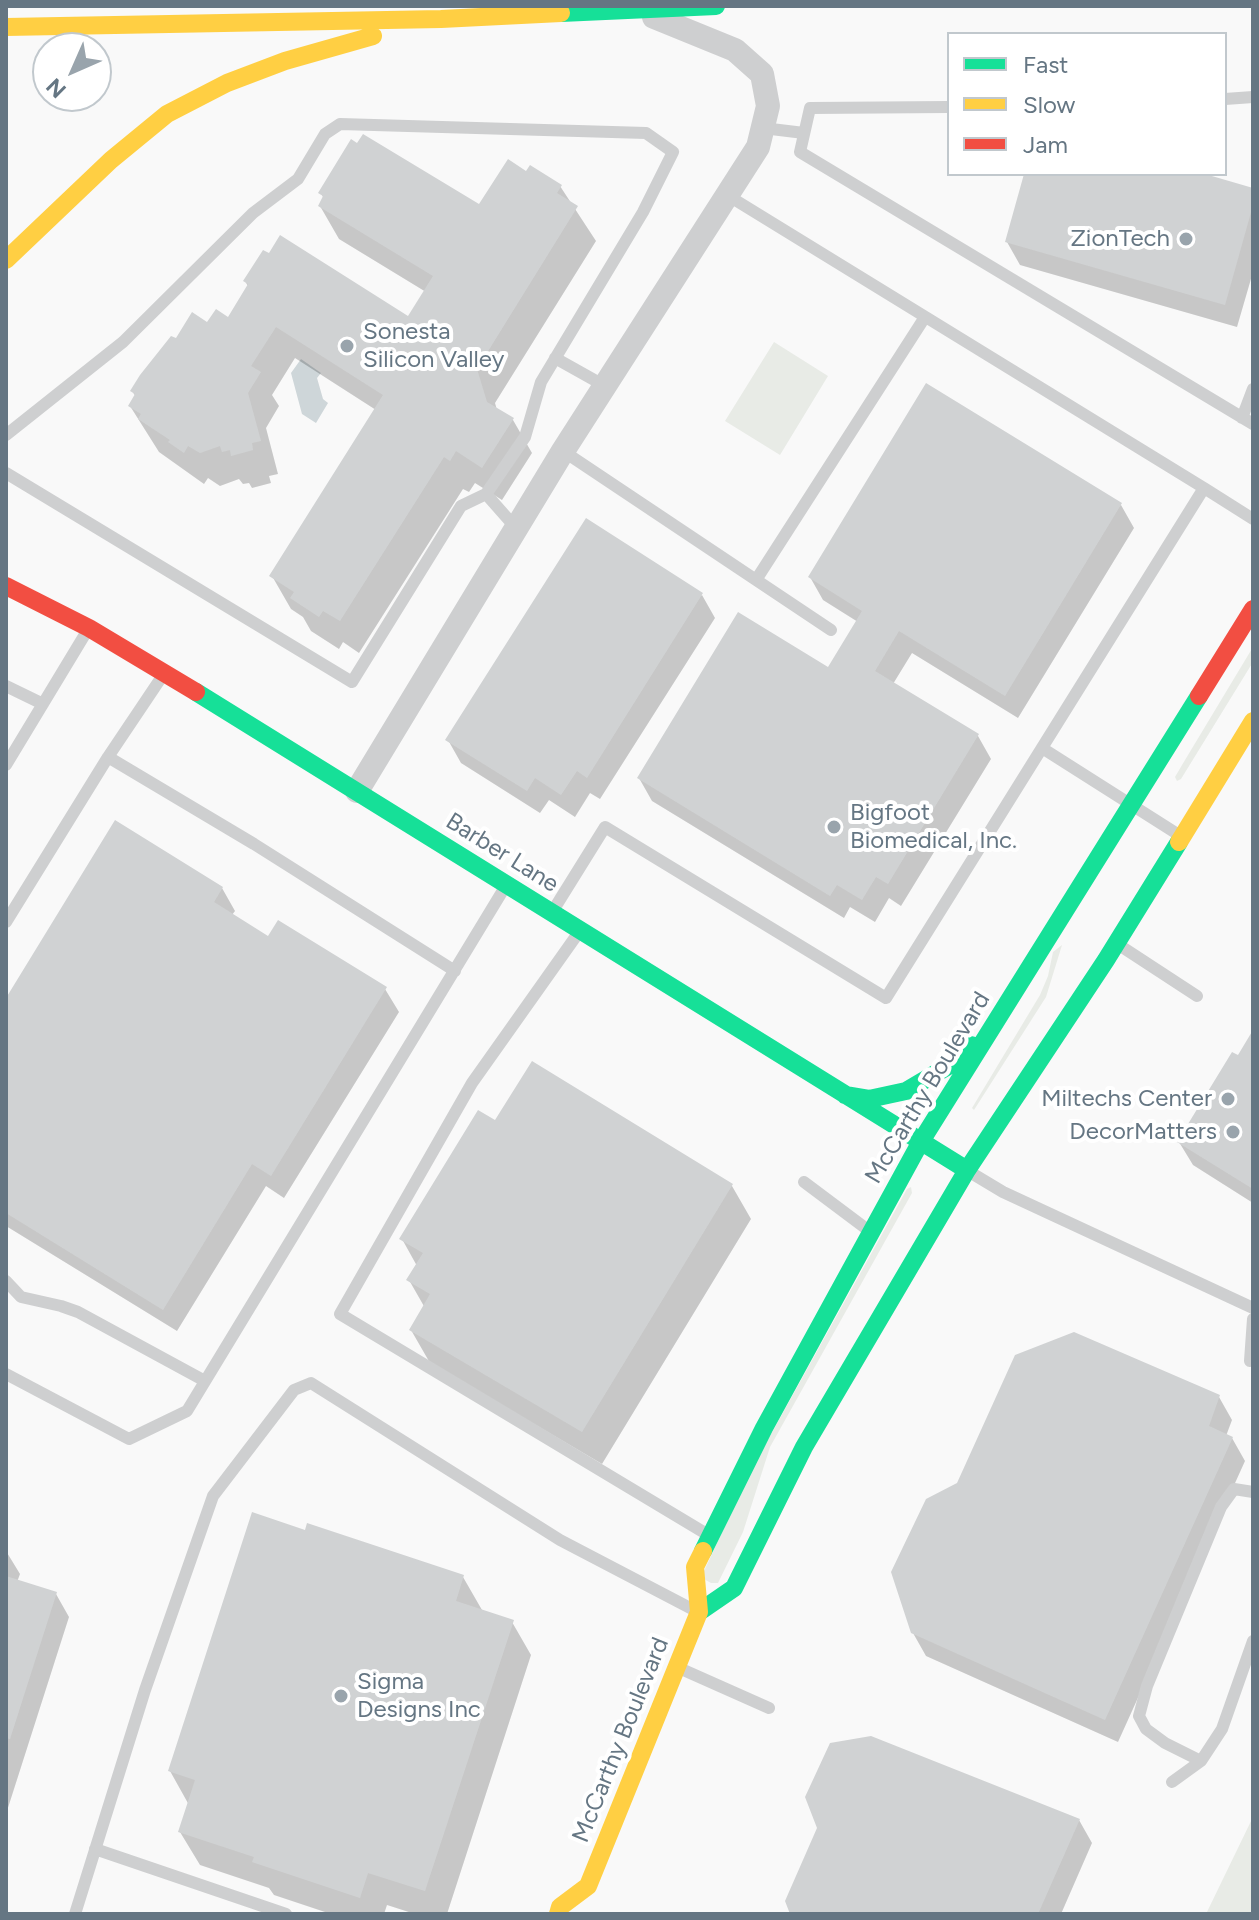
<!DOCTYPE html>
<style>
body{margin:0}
#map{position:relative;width:1259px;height:1920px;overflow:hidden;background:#f9f9f9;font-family:Figtree,sans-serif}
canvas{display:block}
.frame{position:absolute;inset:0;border:8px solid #657683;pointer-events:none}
.legend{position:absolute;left:947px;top:32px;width:280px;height:144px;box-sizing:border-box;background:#fff;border:2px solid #c1c8cd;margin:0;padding:10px 14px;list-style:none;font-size:24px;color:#657683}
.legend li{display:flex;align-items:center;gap:16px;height:40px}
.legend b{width:40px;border:2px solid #c1c8cd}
.north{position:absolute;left:32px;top:32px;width:80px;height:80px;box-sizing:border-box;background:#fff;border:2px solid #c1c8cd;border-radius:50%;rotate:225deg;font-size:22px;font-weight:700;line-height:32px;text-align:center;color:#657683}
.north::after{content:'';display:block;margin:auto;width:28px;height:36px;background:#99a4ac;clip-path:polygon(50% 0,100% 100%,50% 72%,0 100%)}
</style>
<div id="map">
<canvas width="1259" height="1920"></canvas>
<div class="frame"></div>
<ul class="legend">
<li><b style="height:10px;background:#16e098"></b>Fast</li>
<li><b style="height:10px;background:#ffcf43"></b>Slow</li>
<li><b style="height:10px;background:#f24e42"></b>Jam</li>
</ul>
<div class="north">N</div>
</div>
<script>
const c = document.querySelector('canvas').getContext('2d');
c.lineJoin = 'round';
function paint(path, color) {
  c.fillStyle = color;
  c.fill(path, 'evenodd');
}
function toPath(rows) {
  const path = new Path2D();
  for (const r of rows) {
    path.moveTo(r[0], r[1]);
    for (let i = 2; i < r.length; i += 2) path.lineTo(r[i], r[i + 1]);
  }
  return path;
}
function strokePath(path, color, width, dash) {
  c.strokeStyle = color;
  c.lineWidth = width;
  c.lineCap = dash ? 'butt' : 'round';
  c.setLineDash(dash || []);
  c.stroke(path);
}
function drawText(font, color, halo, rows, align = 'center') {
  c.font = font + ' Figtree,sans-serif';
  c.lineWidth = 8;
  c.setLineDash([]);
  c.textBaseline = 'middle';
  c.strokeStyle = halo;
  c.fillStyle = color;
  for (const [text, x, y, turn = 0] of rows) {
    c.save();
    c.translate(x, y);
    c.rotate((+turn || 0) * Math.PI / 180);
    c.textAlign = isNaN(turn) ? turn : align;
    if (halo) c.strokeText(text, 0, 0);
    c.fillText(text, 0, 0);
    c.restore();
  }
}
const green = toPath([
 [774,342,828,376,780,455,725,421],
 [1253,647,1253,662,1181,779,1177,781,1175,777,1182,765],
 [1062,945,1046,997,974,1110,972,1108,1040,995,1048,976,1053,952],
 [911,1187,912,1193,770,1447,743,1532,718,1583,711,1583,704,1579,703,1573,754,1465,907,1189],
 [1253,1817,1253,1914,1206,1914]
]);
const water = toPath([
 [301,359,321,373,317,378,323,399,328,403,316,423,302,414,291,373]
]);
const shadow = toPath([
 [527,174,560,186,596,241,495,403,497,410,513,420,532,453,502,500,475,483,469,492,463,489,359,653,343,642,339,649,311,631,303,617,291,609,272,576,376,410,295,358,272,395,279,406,266,428,278,474,269,476,271,483,252,488,249,483,243,484,239,479,220,486,208,478,204,484,159,452,130,406,136,397,132,391,176,341,208,325,229,320,249,288,245,281,409,319,426,292,339,239,320,206,324,199,321,193,480,207],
 [1026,174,1197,174,1253,190,1253,272,1237,327,1020,265,1007,242],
 [1121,505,1134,528,1018,718,912,653,893,684,978,736,991,759,901,906,889,898,875,922,850,907,844,918,652,801,639,778,829,670,858,622,823,600,810,577],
 [702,595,715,618,600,799,590,793,575,817,549,800,540,813,461,763,448,740],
 [222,888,235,911,232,915,269,938,385,989,399,1012,284,1198,266,1186,177,1331,6,1226,6,1002],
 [1253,1034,1253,1203,1193,1165,1179,1142],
 [532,1064,732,1186,751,1219,602,1464,430,1363,411,1330,425,1308,409,1280,417,1266,402,1239,496,1123],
 [1219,1397,1232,1420,1226,1436,1232,1438,1245,1461,1118,1742,926,1656,913,1633],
 [306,1532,463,1577,482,1610,512,1622,531,1655,447,1914,415,1914,387,1905,384,1914,331,1914,274,1895,269,1888,200,1865,180,1832,189,1805,170,1771],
 [6,1551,20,1574,17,1582,56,1594,69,1617,6,1814],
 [1079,1820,1092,1843,1061,1914,792,1914]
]);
const building = toPath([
 [363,134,479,204,508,159,526,171,530,165,562,185,557,193,578,206,477,369,487,402,514,418,482,468,456,451,450,461,444,457,340,621,323,611,319,617,290,598,294,592,269,576,383,395,276,327,251,366,261,372,248,393,261,441,252,443,253,450,231,456,230,450,222,452,220,446,200,453,188,446,184,453,168,442,170,440,138,419,141,414,128,406,135,394,130,391,140,375,171,336,176,338,192,312,207,322,216,309,228,317,248,284,243,281,263,250,269,253,280,235,408,316,433,276,318,206,323,196,318,193,351,139,357,143],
 [1024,174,1205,174,1253,188,1253,205,1225,305,1005,242],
 [926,383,1122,503,1005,696,899,631,875,671,979,734,888,884,876,877,862,900,837,885,830,896,637,778,738,612,828,667,862,611,808,577],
 [586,518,703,593,587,778,577,771,561,795,535,778,527,791,445,740],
 [115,820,223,887,214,902,268,936,278,920,387,987,271,1176,252,1164,163,1310,6,1213,6,998],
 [1253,1030,1253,1189,1177,1142,1232,1052,1238,1055],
 [532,1061,733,1184,582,1432,409,1330,430,1294,406,1280,423,1253,399,1239,478,1110,495,1120],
 [1074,1332,1220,1395,1209,1426,1233,1437,1105,1720,911,1633,891,1572,926,1499,957,1483,1015,1355],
 [252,1512,305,1530,307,1523,464,1575,456,1601,514,1620,425,1891,368,1873,360,1898,252,1862,254,1857,178,1832,195,1780,168,1771],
 [6,1576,57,1592,10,1739,6,1738],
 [871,1736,1080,1819,1038,1914,790,1914,785,1901,817,1828,805,1797,830,1743]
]);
const lane = toPath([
 [1225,99,1253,97],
 [949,107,810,108,800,152,1253,424],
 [763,128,804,133],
 [555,358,605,386],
 [1242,418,1253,389],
 [6,435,123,342,253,213,298,179,325,134,340,124,646,133,673,152,643,212,541,382,525,437,486,494,461,506,352,682,6,473],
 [563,451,831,630],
 [1204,488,1253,519],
 [486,494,516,528],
 [756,580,925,317],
 [6,686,43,704],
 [1042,748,1179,835],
 [108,757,254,844,455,971],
 [6,765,87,631],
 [554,909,605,827,886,998,1204,488,727,195],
 [6,922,108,757,163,675],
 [579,932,472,1083,340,1314,710,1536],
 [1119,945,1197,996],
 [968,1171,1003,1192,1253,1308],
 [804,1182,868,1230],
 [6,1281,21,1297,61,1306,78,1312,205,1381],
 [1250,1361,1253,1319],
 [6,1374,129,1439,187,1411,505,887],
 [679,1668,769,1708],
 [1201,1761,1165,1743,1146,1729,1139,1716,1147,1686,1221,1507,1234,1489,1253,1492],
 [1172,1782,1201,1761,1222,1729,1253,1641],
 [95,1849,286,1914],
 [75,1914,145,1690,213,1496,294,1390,311,1383,560,1540,694,1610]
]);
const street = toPath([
 [357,791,563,451,758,147,768,106,762,74,735,50,654,17]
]);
const fast = toPath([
 [561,13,716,6],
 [196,692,967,1170],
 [845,1095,869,1099,906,1091,950,1065,971,1045],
 [703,1551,764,1428,920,1143,1199,696],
 [699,1612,734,1588,804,1447,967,1170,1106,960,1179,842]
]);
const slow = toPath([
 [6,27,441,19,561,13],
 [6,260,111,160,167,114,227,83,285,61,373,36],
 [1179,842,1253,721],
 [558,1914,560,1907,588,1886,699,1612,695,1567,703,1551]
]);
const jam = toPath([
 [6,586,89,628,196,692],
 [1199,696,1253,609]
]);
const markers = [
 [1186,239,8,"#99a4ac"],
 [347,346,8,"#99a4ac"],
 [834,827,8,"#99a4ac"],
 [1228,1099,8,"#99a4ac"],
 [1233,1132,8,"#99a4ac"],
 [341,1696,8,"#99a4ac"]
];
const poiNames = [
 ["ZionTech",1170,239],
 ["Sonesta",363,332,"left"],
 ["Silicon Valley",363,360,"left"],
 ["Bigfoot",850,813,"left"],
 ["Biomedical, Inc.",850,841,"left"],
 ["Miltechs Center",1212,1099],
 ["DecorMatters",1217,1132],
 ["Sigma",357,1682,"left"],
 ["Designs Inc",357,1710,"left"]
];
const streetNames = [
 ["Barber Lane",502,853,32],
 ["McCarthy Boulevard",928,1088,-59],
 ["McCarthy Boulevard",621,1740,-68]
];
paint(green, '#e8ebe6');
paint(water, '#ced6d9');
paint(shadow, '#0003');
paint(building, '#d0d2d3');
strokePath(lane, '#cecfd0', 12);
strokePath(street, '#cecfd0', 24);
strokePath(fast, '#16e098', 18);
strokePath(slow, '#ffcf43', 18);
strokePath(jam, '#f24e42', 18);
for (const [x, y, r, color] of markers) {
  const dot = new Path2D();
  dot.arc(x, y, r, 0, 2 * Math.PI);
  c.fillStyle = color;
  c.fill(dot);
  strokePath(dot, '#fff', 3);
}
drawText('24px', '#657683', '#fff', poiNames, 'right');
drawText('24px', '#657683', '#fff', streetNames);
</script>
